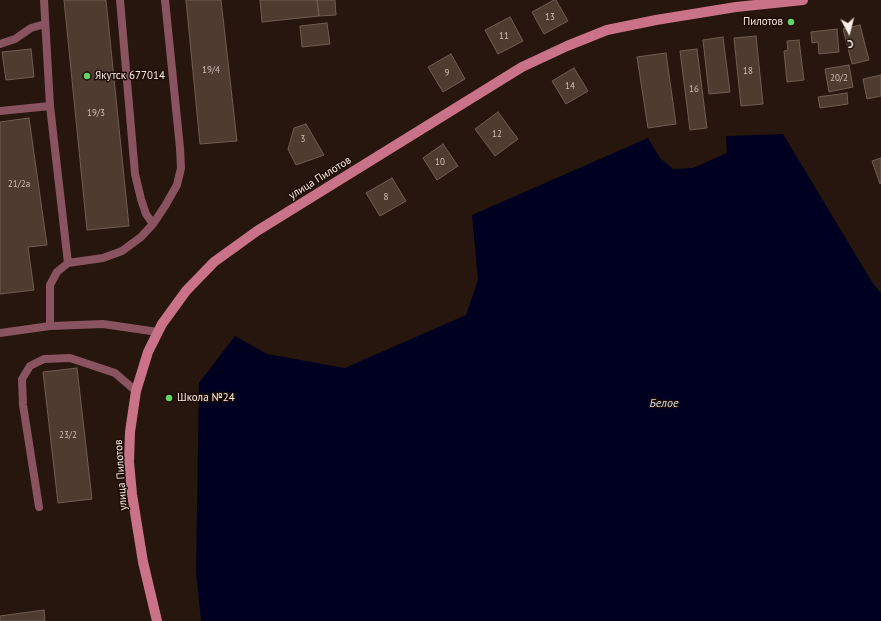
<!DOCTYPE html>
<meta charset="utf-8">
<style>
body{margin:0}
#map{position:relative;width:881px;height:621px;overflow:hidden;background:#26160d;font-family:"PT Sans",sans-serif}
canvas{display:block}
.north{position:absolute;left:829px;top:12px;width:40px;height:40px;-webkit-text-stroke:3px #1d0d05;paint-order:stroke;rotate:173deg;font-size:11px;font-weight:700;line-height:16px;text-align:center;color:#f9ede6}
.north::after{content:'';display:block;margin:auto;width:14px;height:18px;background:#f9ede6;clip-path:polygon(50% 0,100% 100%,50% 72%,0 100%)}
</style>
<div id="map">
<canvas width="881" height="621"></canvas>
<div class="north">С</div>
</div>
<script>
const c = document.querySelector('canvas').getContext('2d');
c.lineJoin = 'round';
function paint(path, color) {
  c.fillStyle = color;
  c.fill(path, 'evenodd');
}
function toPath(rows) {
  const path = new Path2D();
  for (const r of rows) {
    path.moveTo(r[0], r[1]);
    for (let i = 2; i < r.length; i += 2) path.lineTo(r[i], r[i + 1]);
  }
  return path;
}
function strokePath(path, color, width, dash) {
  c.strokeStyle = color;
  c.lineWidth = width;
  c.lineCap = dash ? 'butt' : 'round';
  c.setLineDash(dash || []);
  c.stroke(path);
}
function drawText(font, color, halo, rows, align = 'center') {
  c.font = font + ' "PT Sans",sans-serif';
  c.lineWidth = 3;
  c.setLineDash([]);
  c.textBaseline = 'middle';
  c.strokeStyle = halo;
  c.fillStyle = color;
  for (const [text, x, y, turn = 0] of rows) {
    c.save();
    c.translate(x, y);
    c.rotate((+turn || 0) * Math.PI / 180);
    c.textAlign = isNaN(turn) ? turn : align;
    if (halo) c.strokeText(text, 0, 0);
    c.fillText(text, 0, 0);
    c.restore();
  }
}
const water = toPath([
 [783,134,872,282,881,293,881,621,201,621,196,571,199,383,235,336,267,354,345,368,466,315,478,280,472,215,648,138,660,158,673,169,693,168,727,153,726,136]
]);
const building = toPath([
 [64,0,106,0,129,226,87,230,64,0],
 [186,0,221,0,237,141,200,144,186,0],
 [260,0,317,0,319,16,262,22,260,0],
 [317,0,335,0,336,15,319,16,317,0],
 [554,0,556,0,568,21,544,34,532,12,554,0],
 [510,17,523,41,498,54,485,30,510,17],
 [327,23,330,44,302,47,300,26,327,23],
 [860,25,869,60,852,64,843,29,860,25],
 [837,29,839,52,819,54,818,42,812,43,811,32,837,29],
 [756,36,763,104,741,106,734,38,756,36],
 [723,37,730,92,709,94,703,40,723,37],
 [799,40,804,80,787,82,784,51,788,50,787,41,799,40],
 [31,49,34,77,6,80,2,52,31,49],
 [697,49,707,128,690,130,680,51,697,49],
 [666,53,676,124,648,128,637,57,666,53],
 [451,54,465,79,443,92,428,67,451,54],
 [849,65,853,87,829,92,825,69,849,65],
 [574,68,588,91,566,104,552,81,574,68],
 [881,75,881,96,867,99,863,79,881,75],
 [847,93,848,104,820,108,818,97,847,93],
 [498,112,518,139,495,156,475,129,498,112],
 [29,118,47,245,28,247,34,290,0,294,0,122,29,118],
 [306,124,324,155,296,165,288,149,294,128,306,124],
 [443,144,458,166,437,180,423,158,443,144],
 [881,158,881,183,880,184,872,161,881,158],
 [392,178,406,201,380,216,366,193,392,178],
 [77,368,92,499,58,503,43,372,77,368],
 [44,610,45,621,0,621,0,616,44,610]
]);
const lane = toPath([
 [44,0,50,106,68,263,57,272,50,285,50,326],
 [0,44,15,39,31,28,45,24],
 [0,111,50,106],
 [153,224,165,206,177,185,181,168,180,148,165,0],
 [68,263,103,258,122,251,141,237,153,224,146,214,141,199,135,174,120,0],
 [0,333,50,326,103,324,158,332],
 [39,507,23,405,22,379,30,366,44,359,70,358,115,373,136,391]
]);
const secondary = toPath([
 [157,621,143,562,132,494,129,462,130,432,136,391,148,352,162,324,186,291,214,262,257,231,522,67,567,46,607,30,656,20,736,7,803,0]
]);
const markers = [
 [791,22,4,"#65d467"],
 [87,76,4,"#65d467"],
 [169,398,4,"#65d467"]
];
const numberNames = [
 ["13",550,17],
 ["11",504,36],
 ["19/4",211,70],
 ["18",748,71],
 ["9",447,73],
 ["20/2",839,78],
 ["14",570,86],
 ["16",694,89],
 ["19/3",96,113],
 ["12",497,134],
 ["3",303,139],
 ["10",440,162],
 ["21/2а",19,184],
 ["8",386,197],
 ["23/2",68,435]
];
const poiNames = [
 ["Пилотов",783,22,"right"],
 ["Якутск 677014",95,76],
 ["Школа №24",177,398]
];
const streetNames = [
 ["улица Пилотов",320,178,-32],
 ["улица Пилотов",121,475,-94]
];
const waterNames = [
 ["Белое",664,404]
];
paint(water, '#000021');
paint(building, '#4e3c31');
strokePath(building, '#725d52', 1);
strokePath(lane, '#895360', 8);
strokePath(secondary, '#c97288', 10);
for (const [x, y, r, color] of markers) {
  const dot = new Path2D();
  dot.arc(x, y, r, 0, 2 * Math.PI);
  c.fillStyle = color;
  c.fill(dot);
  strokePath(dot, '#1d0d05', 1.5);
}
drawText('9px', '#cec1b9', null, numberNames);
drawText('11px', '#f9ede6', '#1d0d05', poiNames, 'left');
drawText('11px', '#f9ede6', '#1d0d05', streetNames);
drawText('italic 12px', '#d3deef', '#1d0d05', waterNames);
</script>
